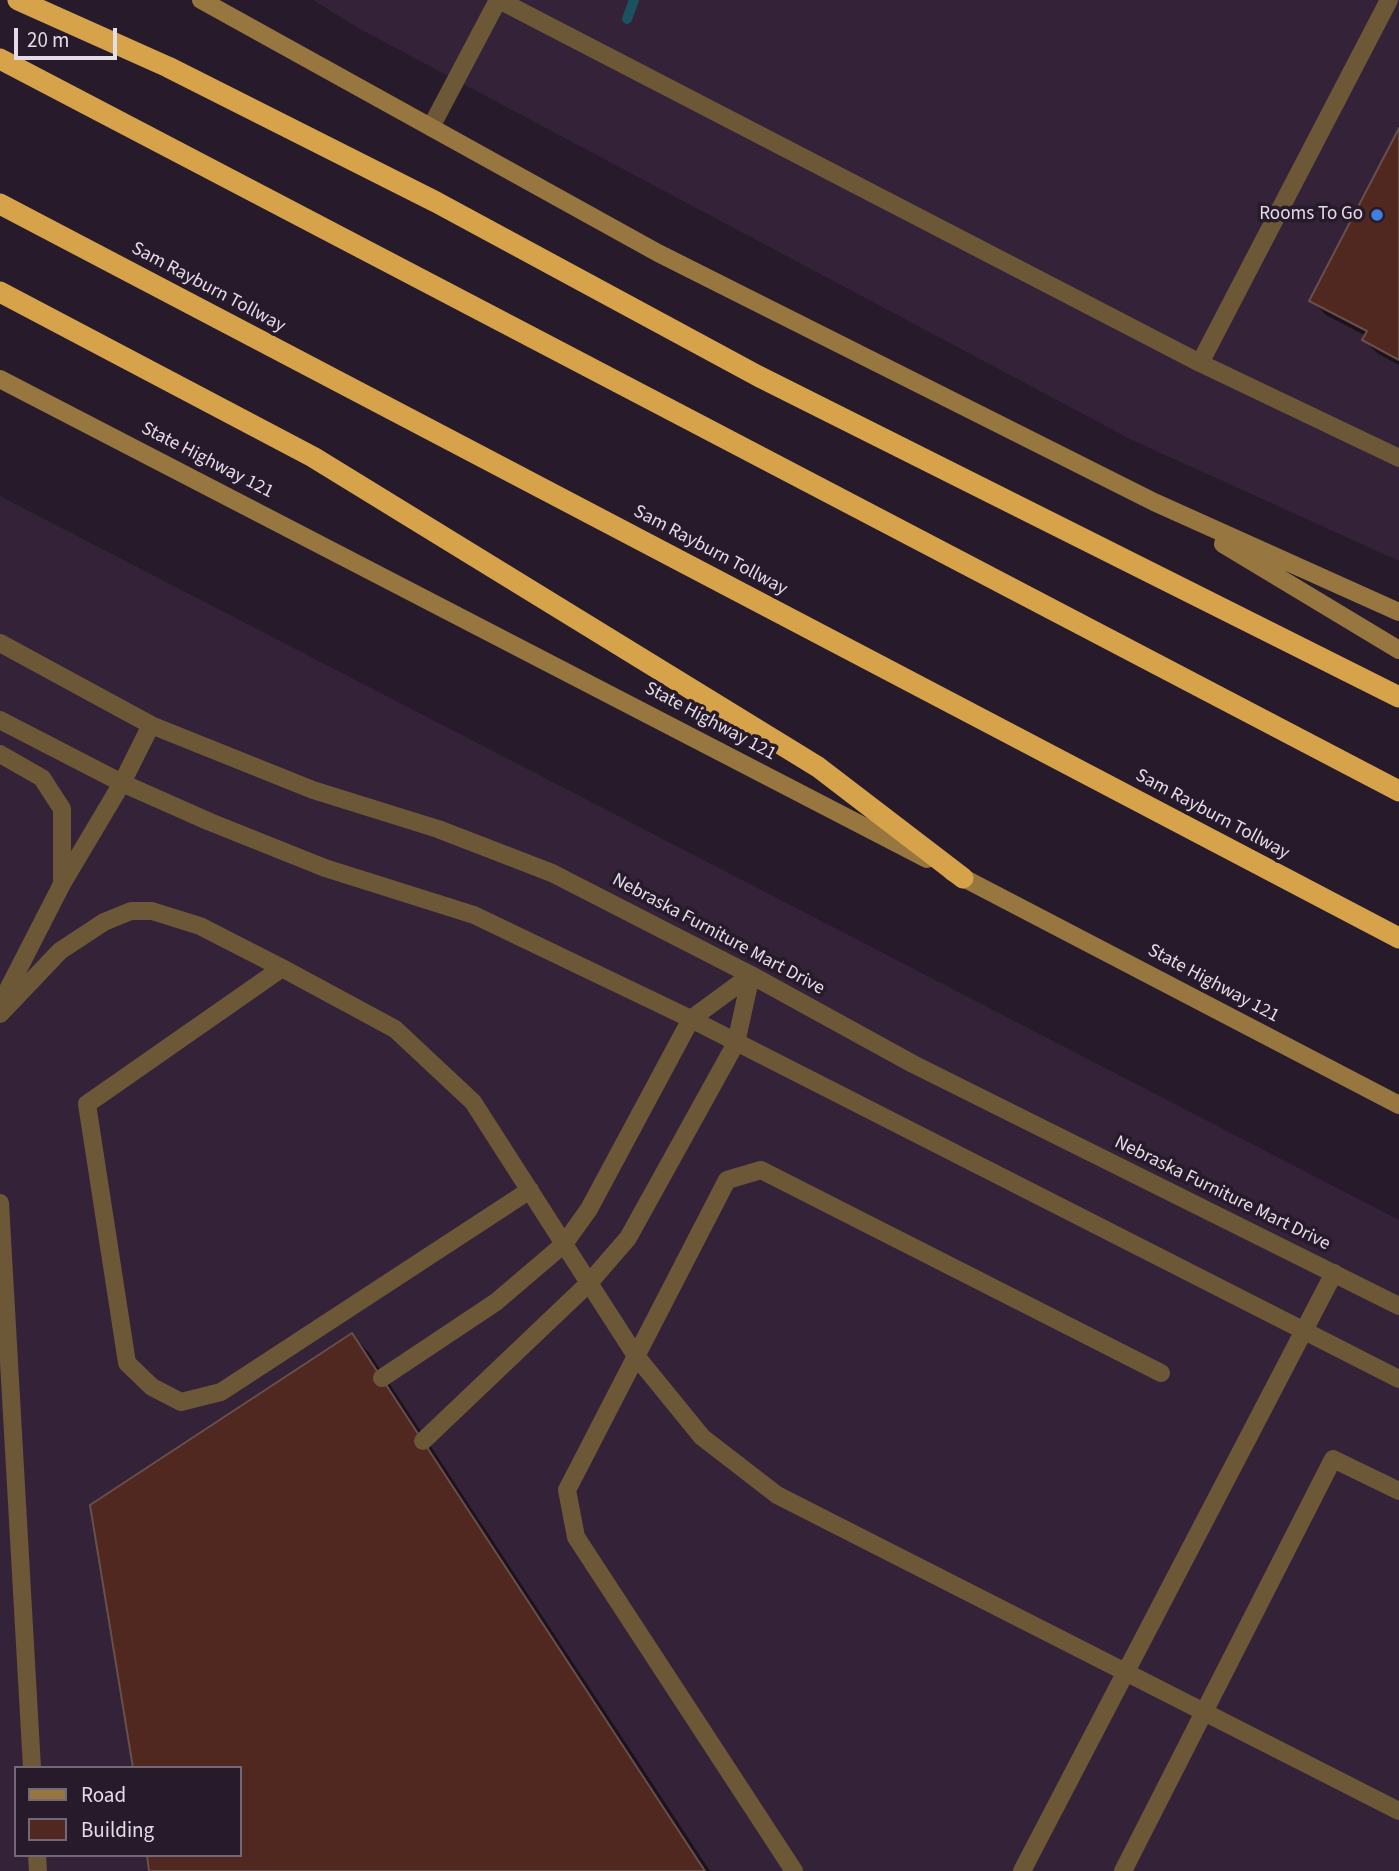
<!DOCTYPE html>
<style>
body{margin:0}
#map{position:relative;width:1399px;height:1871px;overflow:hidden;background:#271a2b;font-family:"Source Sans 3",sans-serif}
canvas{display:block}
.legend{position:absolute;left:14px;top:1766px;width:228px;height:91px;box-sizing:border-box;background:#271a2b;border:2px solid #736876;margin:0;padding:9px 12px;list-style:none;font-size:21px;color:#e4dce7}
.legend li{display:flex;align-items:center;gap:14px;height:35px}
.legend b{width:35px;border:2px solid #736876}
.scale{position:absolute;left:14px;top:28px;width:103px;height:32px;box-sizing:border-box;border:4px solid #e4dce7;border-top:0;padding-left:9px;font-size:21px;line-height:24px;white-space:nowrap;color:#e4dce7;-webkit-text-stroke:5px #271a2b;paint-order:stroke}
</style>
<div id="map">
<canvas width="1399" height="1871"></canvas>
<ul class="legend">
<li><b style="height:9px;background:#977640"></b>Road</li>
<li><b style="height:19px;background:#502820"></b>Building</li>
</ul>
<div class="scale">20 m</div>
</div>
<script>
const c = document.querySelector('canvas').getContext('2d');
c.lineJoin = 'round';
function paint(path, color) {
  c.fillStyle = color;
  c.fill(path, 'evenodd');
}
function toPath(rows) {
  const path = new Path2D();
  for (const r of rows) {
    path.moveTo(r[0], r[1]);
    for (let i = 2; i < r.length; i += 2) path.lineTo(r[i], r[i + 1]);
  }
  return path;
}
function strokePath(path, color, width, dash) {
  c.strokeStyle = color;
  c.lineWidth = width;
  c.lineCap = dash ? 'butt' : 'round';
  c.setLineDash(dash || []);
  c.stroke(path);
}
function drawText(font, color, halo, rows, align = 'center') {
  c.font = font + ' "Source Sans 3",sans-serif';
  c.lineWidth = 7;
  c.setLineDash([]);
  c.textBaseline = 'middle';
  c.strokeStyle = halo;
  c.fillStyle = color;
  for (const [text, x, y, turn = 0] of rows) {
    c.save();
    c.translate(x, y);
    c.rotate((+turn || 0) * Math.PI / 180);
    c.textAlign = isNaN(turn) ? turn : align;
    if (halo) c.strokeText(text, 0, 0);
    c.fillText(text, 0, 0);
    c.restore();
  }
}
const built = toPath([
 [313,0,1399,0,1399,561,1132,440,358,28],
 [0,496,1399,1220,1399,1871,0,1871],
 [16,1768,240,1768,240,1855,16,1855]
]);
const shadow = toPath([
 [1399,132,1399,365,1378,354,1364,340,1366,336,1326,315,1312,301],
 [352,1335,370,1354,710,1871,151,1871,240,1855,240,1768]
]);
const stream = toPath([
 [627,19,634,0]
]);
const building = toPath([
 [1399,128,1399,360,1362,340,1367,331,1309,301,1399,128],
 [352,1333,705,1871,149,1871,147,1855,240,1855,240,1768,133,1768,90,1505,352,1333]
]);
const service = toPath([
 [499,0,1200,363,1399,458],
 [431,127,498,0],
 [1200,363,1389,0],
 [0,754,42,778,62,809,62,884],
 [0,1005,62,884,122,783,151,725],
 [0,1014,60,951,104,922,131,911,152,911,200,926,282,968],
 [530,1190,221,1392,181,1402,152,1387,127,1363,87,1104,282,968,395,1029,473,1102,589,1283,636,1356,702,1437,777,1495,1399,1811],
 [0,1203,32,1768],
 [382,1378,496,1302,564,1244,589,1209,691,1019,751,975],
 [423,1441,589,1283,628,1238,736,1043,751,975],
 [37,1855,38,1871],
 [794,1871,576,1537,567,1490,727,1180,761,1170,1161,1373],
 [1022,1871,1334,1273],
 [1123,1871,1333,1459,1399,1491]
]);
const tertiary = toPath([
 [0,643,151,725,313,790,438,829,552,873,751,975,913,1064,1399,1306],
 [0,720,122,783,210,822,325,868,474,915,691,1019,1399,1379]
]);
const secondary = toPath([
 [201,0,658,253,1154,502,1399,612],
 [0,379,927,859],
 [1223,544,1399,650],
 [952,872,1399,1105]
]);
const motorway = toPath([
 [18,0,168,67,436,202,758,376,1399,697],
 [0,59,1399,791],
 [0,204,1399,938],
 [0,292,313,457,818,767,963,878]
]);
const markers = [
 [1377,215,7,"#3f7fe0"]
];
const poiNames = [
 ["Rooms To Go",1363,215]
];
const streetNames = [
 ["Sam Rayburn Tollway",208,288,28],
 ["State Highway 121",207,461,27],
 ["Sam Rayburn Tollway",710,551,28],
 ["State Highway 121",710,722,28],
 ["Sam Rayburn Tollway",1212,815,28],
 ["Nebraska Furniture Mart Drive",718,935,28],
 ["State Highway 121",1213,984,28],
 ["Nebraska Furniture Mart Drive",1222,1194,26]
];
paint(built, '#332238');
paint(shadow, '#0007');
strokePath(stream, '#1b5260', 10);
paint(building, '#502820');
strokePath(building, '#694f4a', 2);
strokePath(service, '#6c5737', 18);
strokePath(tertiary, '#6c5737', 18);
strokePath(secondary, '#977640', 18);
strokePath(motorway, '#d6a34b', 21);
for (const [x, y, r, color] of markers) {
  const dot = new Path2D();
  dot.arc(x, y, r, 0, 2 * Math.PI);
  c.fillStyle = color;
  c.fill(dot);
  strokePath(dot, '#271a2b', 2.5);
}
drawText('19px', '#e4dce7', '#271a2b', poiNames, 'right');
drawText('19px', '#e4dce7', '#271a2b', streetNames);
</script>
